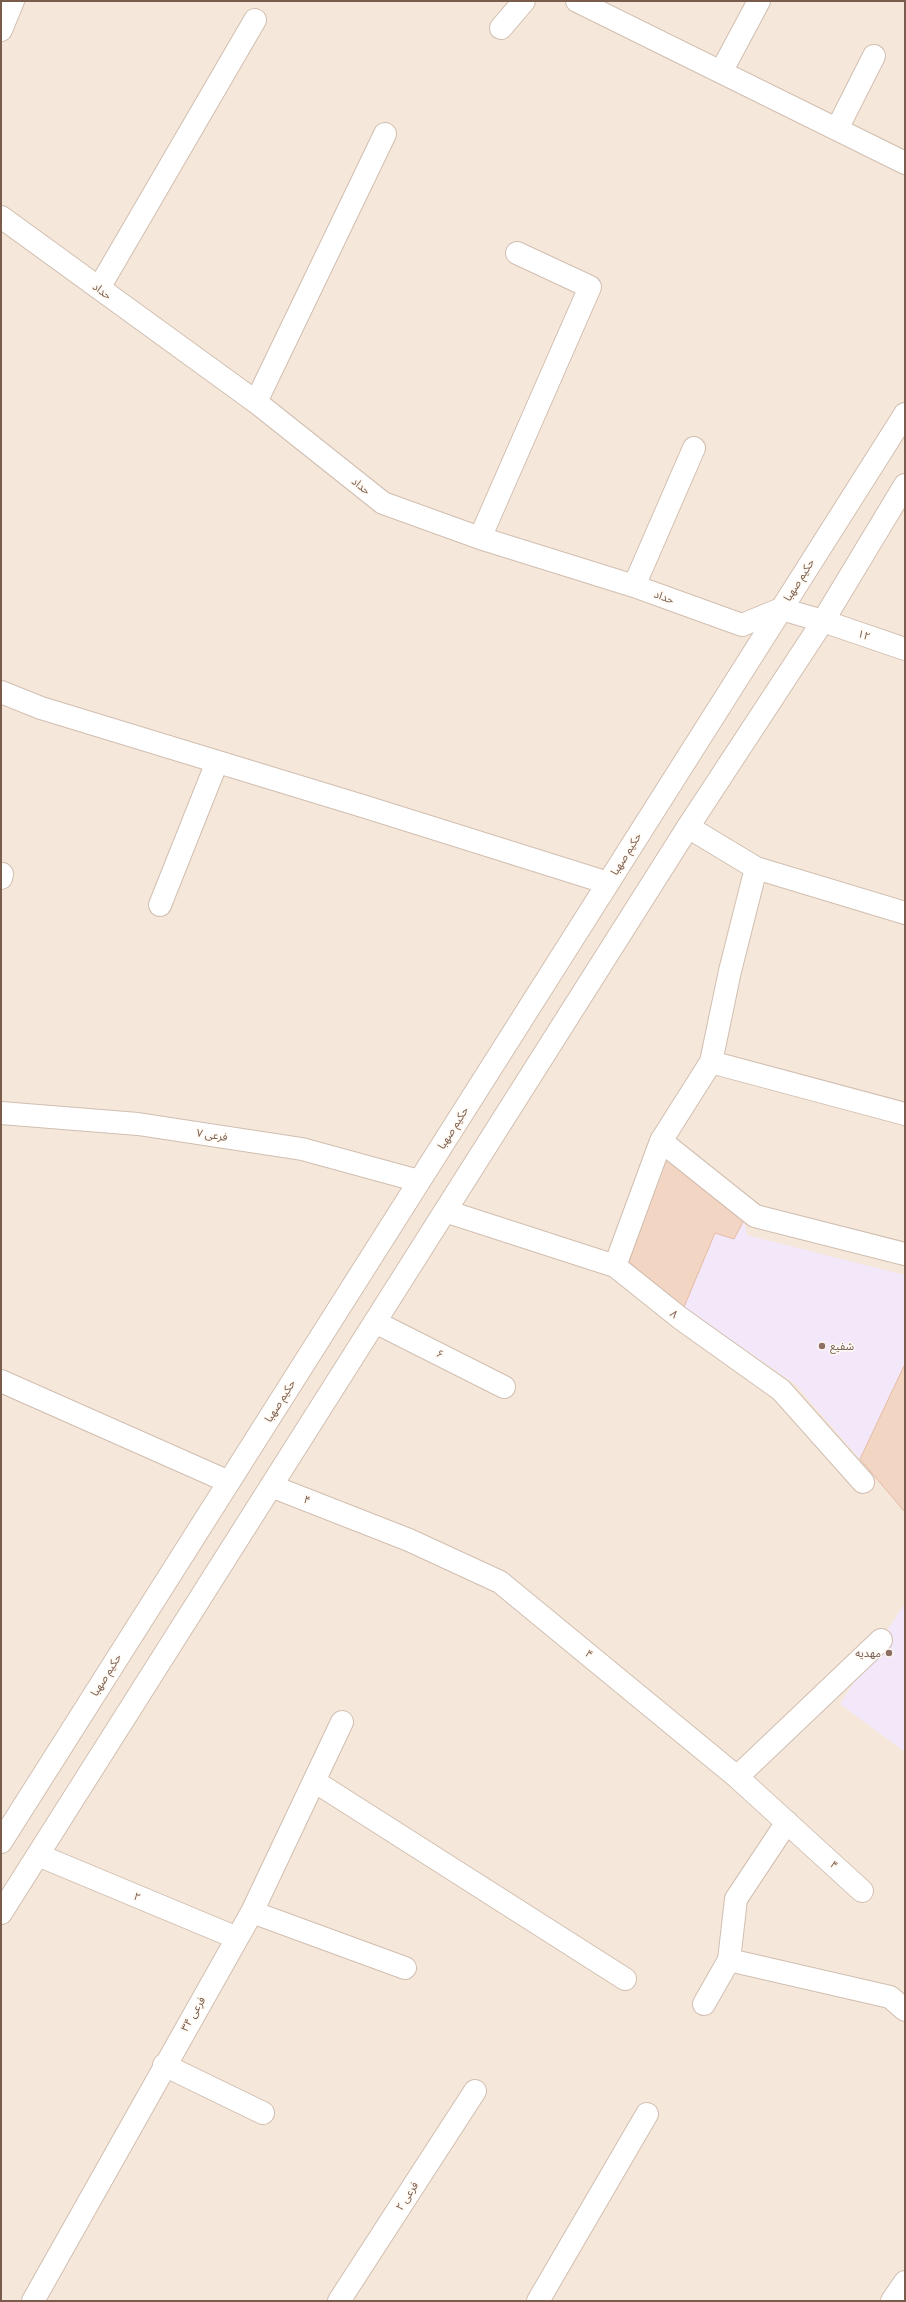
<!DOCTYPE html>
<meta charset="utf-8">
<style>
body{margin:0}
#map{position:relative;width:906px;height:2302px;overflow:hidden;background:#fdf6ec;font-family:Ubuntu,sans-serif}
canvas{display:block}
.frame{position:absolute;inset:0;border:2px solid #7a5c4d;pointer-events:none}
</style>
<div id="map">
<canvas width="906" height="2302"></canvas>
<div class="frame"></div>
</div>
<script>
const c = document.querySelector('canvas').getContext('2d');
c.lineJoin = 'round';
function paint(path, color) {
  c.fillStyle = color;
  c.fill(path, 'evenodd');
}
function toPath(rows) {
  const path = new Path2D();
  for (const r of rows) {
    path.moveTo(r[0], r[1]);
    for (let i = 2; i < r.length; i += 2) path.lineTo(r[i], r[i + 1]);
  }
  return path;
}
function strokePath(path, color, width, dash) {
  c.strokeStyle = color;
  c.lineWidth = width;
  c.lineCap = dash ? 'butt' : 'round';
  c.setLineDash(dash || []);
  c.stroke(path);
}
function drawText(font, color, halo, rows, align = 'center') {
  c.font = font + ' Ubuntu,"Noto Sans Arabic",sans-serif';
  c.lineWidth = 3;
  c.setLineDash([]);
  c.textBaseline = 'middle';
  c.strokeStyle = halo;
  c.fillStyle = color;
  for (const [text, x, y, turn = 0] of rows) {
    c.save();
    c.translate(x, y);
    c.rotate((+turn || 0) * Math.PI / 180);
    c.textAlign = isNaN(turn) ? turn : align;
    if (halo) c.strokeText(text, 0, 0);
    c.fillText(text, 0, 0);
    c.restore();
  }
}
const residential = toPath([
 [1,1,905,1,905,2301,1,2301]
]);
const education = toPath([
 [665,1156,744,1220,747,1235,905,1275,905,1512,795,1384,684,1307,629,1262],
 [905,1603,905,1752,840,1704]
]);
const building = toPath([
 [665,1156,744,1220,734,1239,715,1233,684,1307,629,1262,665,1156],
 [905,1364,905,1512,860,1459,905,1364]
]);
const minor = toPath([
 [577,1,905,163],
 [501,28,524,1],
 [1,30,13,1],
 [721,72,759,1],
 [837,129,874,56],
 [1,217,256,402,383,503,480,538,634,586,742,625,781,609],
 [99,288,255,20],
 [256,402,385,134],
 [480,538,590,287,517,253],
 [634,586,694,448],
 [823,621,905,649],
 [1,692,41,708,369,808,608,883],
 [688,827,756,868,905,913],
 [1,878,2,874],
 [160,905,217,762],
 [711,1062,905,1114],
 [1,1113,138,1124,302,1149,419,1181],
 [661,1141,755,1216,905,1254],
 [445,1211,615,1266,680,1318,781,1390,863,1482],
 [615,1266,661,1141,711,1062,730,971,756,868],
 [375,1322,504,1387],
 [1,1381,229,1482],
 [271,1486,409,1540,500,1582,737,1777,862,1891],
 [737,1777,881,1640],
 [314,1781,625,1979],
 [38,1855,237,1938],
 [252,1912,405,1968],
 [729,1960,890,1997,905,2010],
 [704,2004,729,1960,736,1899,787,1822],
 [164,2065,263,2113],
 [33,2301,252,1912,342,1722],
 [339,2301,475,2091],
 [538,2301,647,2114]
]);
const tertiary = toPath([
 [781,609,823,621],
 [1,1842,905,414],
 [1,1913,688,827,823,621,905,485],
 [892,2301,905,2282]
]);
const markers = [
 [822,1346,4,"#8d6e63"],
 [889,1653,4,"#8d6e63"]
];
const streetNames = [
 ["حداد",102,291,36],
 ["حداد",361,486,39],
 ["حکیم صهبا",799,580,-58],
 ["حداد",664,597,20],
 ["۱۲",864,635,19],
 ["حکیم صهبا",626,854,-58],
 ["حکیم صهبا",453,1128,-58],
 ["فرعی ۷",212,1135,9],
 ["۸",674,1314,38],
 ["۶",440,1354,27],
 ["حکیم صهبا",280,1401,-58],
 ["۴",307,1500,21],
 ["۴",589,1654,39],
 ["حکیم صهبا",106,1675,-58],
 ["۴",834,1865,42],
 ["۲",137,1897,23],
 ["فرعی ۳۴",193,2014,-60],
 ["فرعی ۲",407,2196,-57]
];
const educationNames = [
 ["شفیع",830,1346],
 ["مهدیه",881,1653,"right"]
];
paint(residential, '#f5e8da');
paint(education, '#f3e8fa');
paint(building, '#f3d5c3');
strokePath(building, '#e6bba3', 1);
strokePath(minor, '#d1beb0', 24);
strokePath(tertiary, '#d1beb0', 24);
strokePath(minor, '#fff', 22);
strokePath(tertiary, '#fff', 22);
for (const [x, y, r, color] of markers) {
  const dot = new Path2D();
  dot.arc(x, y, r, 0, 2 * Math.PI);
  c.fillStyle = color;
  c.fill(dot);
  strokePath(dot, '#fffaf3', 1.5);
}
drawText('11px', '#7a5c4d', '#fffaf3', streetNames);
drawText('11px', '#785e54', '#fffaf3', educationNames, 'left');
</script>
